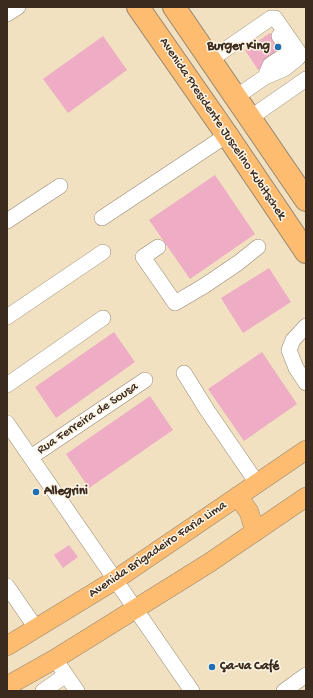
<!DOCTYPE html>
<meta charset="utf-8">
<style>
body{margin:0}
#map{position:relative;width:313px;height:698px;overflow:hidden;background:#f1e1c1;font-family:"Gochi Hand",sans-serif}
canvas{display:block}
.frame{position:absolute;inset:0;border:8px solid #3b2a1e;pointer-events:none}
</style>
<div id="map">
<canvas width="313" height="698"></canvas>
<div class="frame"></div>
</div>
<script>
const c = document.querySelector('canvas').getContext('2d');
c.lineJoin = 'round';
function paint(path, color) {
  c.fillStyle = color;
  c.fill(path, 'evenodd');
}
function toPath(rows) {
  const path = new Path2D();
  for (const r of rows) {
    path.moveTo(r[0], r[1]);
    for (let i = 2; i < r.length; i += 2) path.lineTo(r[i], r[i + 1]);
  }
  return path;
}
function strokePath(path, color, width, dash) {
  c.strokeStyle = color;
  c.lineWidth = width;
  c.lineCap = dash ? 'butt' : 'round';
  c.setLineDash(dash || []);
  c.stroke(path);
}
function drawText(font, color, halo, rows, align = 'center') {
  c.font = font + ' "Gochi Hand",sans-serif';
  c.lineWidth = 3;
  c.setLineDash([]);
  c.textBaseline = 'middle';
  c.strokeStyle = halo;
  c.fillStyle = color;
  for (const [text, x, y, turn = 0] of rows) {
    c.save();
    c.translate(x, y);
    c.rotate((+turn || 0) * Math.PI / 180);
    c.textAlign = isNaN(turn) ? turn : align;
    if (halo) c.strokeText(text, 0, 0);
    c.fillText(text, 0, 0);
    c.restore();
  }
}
const building = toPath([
 [270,33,284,52,258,70,245,50],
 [103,36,127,70,68,113,43,79],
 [215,175,255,234,190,279,149,220],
 [269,268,291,302,243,333,221,298],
 [114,332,135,362,56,418,35,387],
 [262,352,297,404,244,441,208,389],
 [150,396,173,430,89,488,66,454],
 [69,545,78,557,63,568,54,555]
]);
const minor = toPath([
 [7,14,18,7],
 [210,60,271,18,275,18,298,51,298,58,284,69,265,77,236,97],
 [265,77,270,65,288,53,288,50,279,36],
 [250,118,306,79],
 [102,218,227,135],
 [7,221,60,186],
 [158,247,143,257,175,303,204,286,238,263,258,247],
 [7,317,103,252],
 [306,326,293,340,289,350,296,368,306,383],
 [184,373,207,410,257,483],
 [7,385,103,318],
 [7,423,192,691],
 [31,457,145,380],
 [7,586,36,628],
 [55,659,77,691],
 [43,691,66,675],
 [284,691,306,675]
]);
const major = toPath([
 [238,496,249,512,255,532],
 [7,646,115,580,306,450],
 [7,686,55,659,209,563,306,497]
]);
const highway = toPath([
 [138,7,227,135,306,252],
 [174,7,306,200]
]);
const markers = [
 [278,47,4,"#1f6fb2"],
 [36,492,4,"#1f6fb2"],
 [212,667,4,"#1f6fb2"]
];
const poiNames = [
 ["Burger King",270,47,"right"],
 ["Allegrini",44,492],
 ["Ça-va Café",220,667]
];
const streetNames = [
 ["Avenida Presidente Juscelino Kubitschek",222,129,56],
 ["Rua Ferreira de Sousa",88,419,-34],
 ["Avenida Brigadeiro Faria Lima",158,550,-34]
];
paint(building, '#eeadc5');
strokePath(minor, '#968670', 16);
strokePath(major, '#968670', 20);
strokePath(highway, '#968670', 24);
strokePath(minor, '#fff', 15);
strokePath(major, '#fdbc70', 19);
strokePath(highway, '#fdbc70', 22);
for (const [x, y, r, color] of markers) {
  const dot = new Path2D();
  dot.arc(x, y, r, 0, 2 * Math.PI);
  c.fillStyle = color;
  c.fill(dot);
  strokePath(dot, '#fcf5e5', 1.5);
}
drawText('bold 13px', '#3b2a1e', '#fcf5e5', poiNames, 'left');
drawText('13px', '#3b2a1e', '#fcf5e5', streetNames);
</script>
